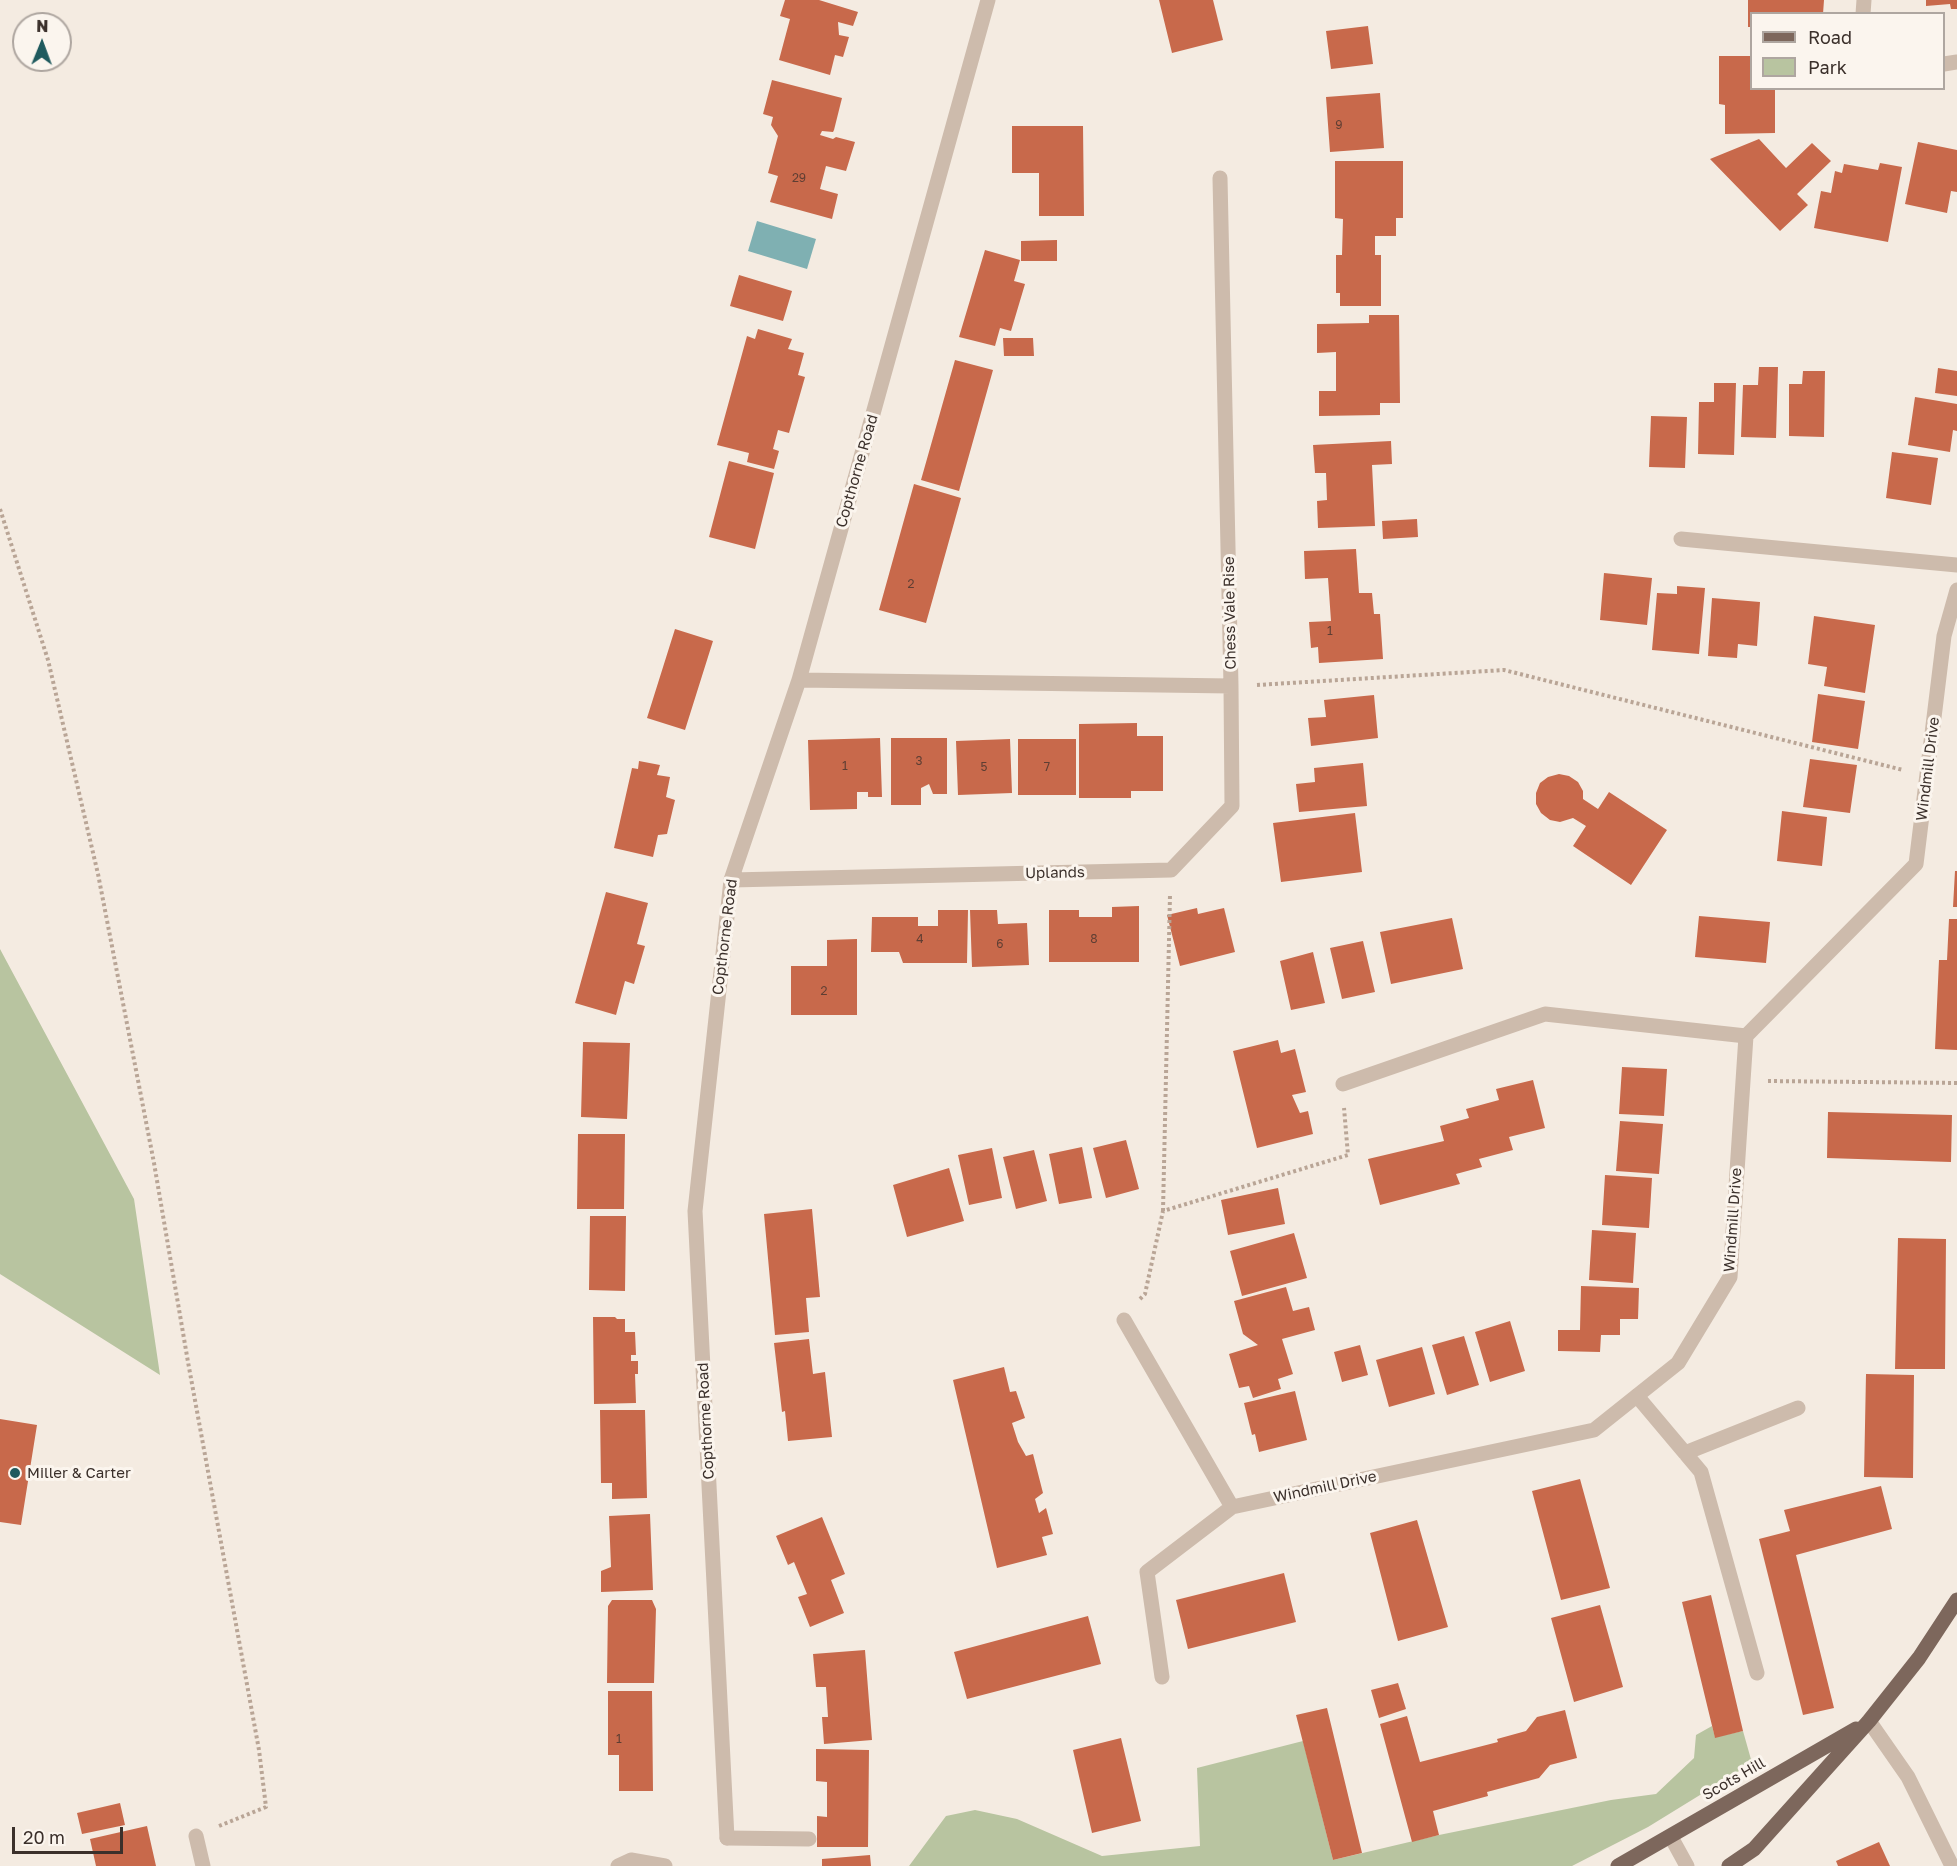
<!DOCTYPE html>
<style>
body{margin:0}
#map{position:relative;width:1957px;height:1866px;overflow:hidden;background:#f4ebe1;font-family:"Golos Text",sans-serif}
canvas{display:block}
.legend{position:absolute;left:1750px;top:12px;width:195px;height:78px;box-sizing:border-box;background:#fbf5ee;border:2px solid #aea6a0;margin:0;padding:8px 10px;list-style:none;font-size:18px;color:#3b302b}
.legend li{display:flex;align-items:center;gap:12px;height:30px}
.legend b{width:30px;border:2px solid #aea6a0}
.north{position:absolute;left:12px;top:12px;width:60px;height:60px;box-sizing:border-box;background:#fbf5ee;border:2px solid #aea6a0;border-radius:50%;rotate:1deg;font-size:16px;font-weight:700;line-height:24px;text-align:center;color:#3b302b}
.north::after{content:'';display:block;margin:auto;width:21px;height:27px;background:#1f5a5e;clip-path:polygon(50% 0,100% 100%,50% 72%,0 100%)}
.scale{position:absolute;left:12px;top:1827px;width:111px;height:27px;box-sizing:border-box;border:3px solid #3b302b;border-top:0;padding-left:8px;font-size:18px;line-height:21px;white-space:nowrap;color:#3b302b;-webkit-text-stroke:4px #fbf5ee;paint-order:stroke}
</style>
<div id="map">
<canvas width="1957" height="1866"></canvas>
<ul class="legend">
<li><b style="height:8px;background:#7d675c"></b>Road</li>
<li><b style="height:16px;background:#b8c4a0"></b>Park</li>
</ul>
<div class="north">N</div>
<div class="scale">20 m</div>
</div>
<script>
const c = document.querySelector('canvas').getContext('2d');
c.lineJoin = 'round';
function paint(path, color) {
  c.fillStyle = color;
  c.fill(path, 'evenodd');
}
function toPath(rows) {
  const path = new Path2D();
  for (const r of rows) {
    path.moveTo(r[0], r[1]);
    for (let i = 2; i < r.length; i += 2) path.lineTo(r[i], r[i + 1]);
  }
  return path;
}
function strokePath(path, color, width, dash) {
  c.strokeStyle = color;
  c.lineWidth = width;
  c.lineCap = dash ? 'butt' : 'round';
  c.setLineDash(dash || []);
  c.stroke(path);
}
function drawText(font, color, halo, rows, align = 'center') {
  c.font = font + ' "Golos Text",sans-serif';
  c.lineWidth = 6;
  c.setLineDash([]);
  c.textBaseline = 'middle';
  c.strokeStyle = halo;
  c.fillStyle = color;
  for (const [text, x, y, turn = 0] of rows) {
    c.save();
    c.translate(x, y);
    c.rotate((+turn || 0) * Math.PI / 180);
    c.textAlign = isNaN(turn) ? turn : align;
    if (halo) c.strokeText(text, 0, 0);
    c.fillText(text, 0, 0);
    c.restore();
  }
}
const green = toPath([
 [0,949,134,1199,160,1375,0,1274],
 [1712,1726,1715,1737,1743,1731,1752,1763,1648,1827,1572,1866,909,1866,946,1816,975,1810,1017,1819,1102,1856,1200,1846,1197,1768,1303,1741,1333,1860,1439,1835,1611,1800,1656,1794,1694,1758,1696,1735]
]);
const water = toPath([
 [757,221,816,239,807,269,748,251]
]);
const building = toPath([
 [785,0,819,0,858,12,853,26,838,22,839,35,849,37,843,57,835,55,830,75,779,60,790,19,780,16],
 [1159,0,1213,0,1223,40,1172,53],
 [1748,0,1824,0,1823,14,1752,14,1752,27,1748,27],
 [1926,0,1957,0,1957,9,1951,9,1950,4,1926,6],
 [1368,26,1373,64,1331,69,1326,31],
 [1719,56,1752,56,1752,88,1775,88,1775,133,1725,134,1725,105,1719,104],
 [772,80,842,98,834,130,833,132,822,131,820,135,833,139,836,137,855,142,846,171,826,166,820,189,838,194,832,219,770,202,778,176,768,173,778,136,771,125,773,117,763,114],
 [1380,93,1384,148,1330,152,1326,97],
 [1012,126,1083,126,1084,216,1039,216,1039,173,1012,173],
 [1759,139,1786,168,1812,143,1831,161,1797,194,1808,205,1780,231,1710,159],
 [1918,142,1957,150,1957,192,1951,191,1947,213,1905,204],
 [1335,161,1403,161,1403,218,1396,218,1396,236,1375,236,1375,255,1381,255,1381,306,1340,306,1340,293,1336,293,1336,255,1342,255,1343,219,1335,218],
 [1880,163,1902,167,1888,242,1814,228,1821,191,1831,193,1835,171,1842,173,1844,164,1878,170],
 [1057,240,1057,261,1021,261,1021,241],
 [985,250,1020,260,1014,281,1025,284,1011,331,1000,328,995,346,959,337],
 [739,275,792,291,783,321,730,306],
 [1369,315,1399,315,1400,403,1380,403,1380,415,1319,416,1319,391,1336,391,1336,352,1317,353,1317,324,1369,323],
 [758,329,792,339,788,349,804,353,798,375,805,377,789,433,778,430,773,449,779,451,774,469,747,462,749,453,717,445,747,336,755,339],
 [1003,338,1033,338,1034,356,1004,356],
 [955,360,993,370,959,491,921,480],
 [1759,367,1778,367,1776,438,1741,437,1743,385,1758,385],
 [1938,368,1957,371,1957,396,1935,393],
 [1803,371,1825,371,1824,437,1789,436,1789,384,1802,384],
 [1714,383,1736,383,1734,455,1698,454,1699,402,1714,402],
 [1915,397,1957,404,1957,431,1953,430,1950,452,1908,445],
 [1651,416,1687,417,1685,468,1649,467],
 [1391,441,1392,464,1372,465,1375,526,1318,528,1317,501,1327,500,1326,473,1315,473,1313,445],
 [1892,452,1938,458,1931,505,1886,498],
 [729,461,774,473,755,549,709,537],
 [914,484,961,498,926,623,879,610],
 [1417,519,1418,537,1383,539,1382,521],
 [1356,549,1359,593,1372,593,1374,614,1380,614,1383,659,1319,663,1318,647,1311,648,1309,622,1331,621,1328,578,1305,579,1304,551],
 [1604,573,1652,578,1647,625,1600,620],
 [1677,586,1705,588,1699,654,1652,650,1657,593,1677,594],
 [1712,598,1760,602,1757,646,1738,644,1737,658,1708,656],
 [1814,616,1875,625,1865,693,1824,686,1827,667,1808,664],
 [675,629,713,641,685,730,647,718],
 [1818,694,1865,701,1858,749,1812,742],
 [1374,695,1378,738,1311,746,1308,718,1326,717,1324,700],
 [1137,723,1137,736,1163,736,1163,791,1131,791,1131,798,1079,798,1079,724],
 [880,738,882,797,868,797,868,792,857,792,857,809,810,810,808,740],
 [891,738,947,738,947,794,933,794,929,784,921,788,921,805,891,805],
 [1010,739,1012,793,958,795,956,741],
 [1018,739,1076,739,1076,795,1018,795],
 [1810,759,1857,765,1850,813,1803,807],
 [639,761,660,765,657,775,670,777,666,797,675,800,667,834,658,835,653,857,614,848,632,768,638,769],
 [1363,763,1367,806,1299,812,1296,784,1315,782,1314,768],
 [1559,774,1569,776,1578,782,1583,791,1583,799,1598,809,1609,792,1667,830,1631,885,1573,846,1586,826,1573,818,1560,822,1550,820,1541,813,1536,804,1536,793,1540,783,1548,777],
 [1782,811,1827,817,1822,866,1777,861],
 [1355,813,1362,872,1281,882,1273,823],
 [1955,871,1957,871,1957,907,1953,907],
 [606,892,648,903,637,944,645,946,634,984,625,981,616,1015,575,1003],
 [1139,906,1139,962,1049,962,1049,910,1079,910,1079,917,1112,917,1112,907],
 [1197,908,1198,914,1224,908,1235,952,1180,966,1167,915],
 [938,910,968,910,967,963,903,963,899,952,871,952,872,917,918,917,918,926,938,926],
 [970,910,997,910,998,924,1027,923,1029,965,972,967],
 [1699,916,1770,922,1766,963,1695,957],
 [1452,918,1463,969,1391,984,1380,932],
 [1949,919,1957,919,1957,1050,1935,1049,1939,960,1947,960],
 [857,939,857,1015,791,1015,791,966,827,966,827,940],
 [1363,941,1375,992,1342,999,1330,948],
 [1313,952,1325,1003,1291,1010,1280,961],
 [1278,1040,1281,1053,1295,1049,1306,1092,1292,1095,1300,1113,1308,1111,1313,1134,1257,1148,1233,1051],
 [583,1042,630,1043,627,1119,581,1117],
 [1622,1067,1667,1069,1664,1116,1619,1114],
 [1533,1080,1545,1128,1509,1137,1513,1150,1479,1159,1482,1167,1456,1174,1460,1184,1380,1205,1368,1159,1444,1141,1440,1126,1469,1118,1466,1109,1499,1100,1496,1089],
 [1828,1112,1952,1115,1951,1162,1827,1158],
 [1620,1121,1663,1124,1659,1174,1616,1171],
 [578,1134,625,1134,624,1209,577,1209],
 [1126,1140,1139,1189,1106,1198,1093,1148],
 [1082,1147,1092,1198,1059,1204,1049,1154],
 [992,1148,1002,1198,969,1205,958,1155],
 [1034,1150,1047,1201,1016,1209,1003,1157],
 [949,1168,964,1221,907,1237,893,1185],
 [1605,1175,1652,1178,1649,1228,1602,1225],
 [1278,1188,1285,1224,1228,1235,1221,1200],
 [812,1209,820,1297,806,1298,809,1332,775,1335,764,1214],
 [590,1216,626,1216,625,1291,589,1290],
 [1592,1230,1636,1233,1633,1283,1589,1280],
 [1294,1233,1307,1278,1242,1296,1230,1251],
 [1898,1238,1946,1239,1945,1369,1895,1369],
 [1581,1286,1639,1288,1638,1319,1620,1319,1620,1335,1601,1335,1600,1352,1558,1351,1558,1330,1580,1330],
 [1286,1287,1293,1311,1309,1307,1315,1330,1282,1339,1293,1374,1278,1379,1281,1389,1253,1398,1249,1386,1239,1388,1229,1354,1258,1345,1243,1334,1234,1301],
 [593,1317,615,1317,617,1319,625,1319,625,1332,635,1332,636,1355,631,1355,631,1361,638,1361,638,1374,635,1374,636,1403,594,1404],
 [1510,1321,1525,1371,1490,1382,1475,1332],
 [1464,1336,1479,1385,1447,1395,1432,1345],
 [809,1339,813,1374,825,1372,832,1437,788,1441,785,1411,782,1412,774,1343],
 [1360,1345,1368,1375,1342,1382,1334,1352],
 [1422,1347,1435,1394,1389,1407,1376,1360],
 [1004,1367,1010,1392,1016,1391,1025,1418,1012,1423,1018,1442,1026,1456,1033,1454,1043,1493,1035,1499,1039,1513,1046,1508,1053,1534,1042,1537,1047,1555,997,1568,953,1380],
 [1866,1374,1914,1375,1913,1478,1864,1477],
 [1295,1391,1307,1440,1259,1452,1255,1434,1252,1435,1244,1403],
 [600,1410,645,1410,647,1498,612,1499,612,1483,601,1483],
 [0,1419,37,1425,21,1525,0,1522],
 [1580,1479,1610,1588,1561,1600,1532,1491],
 [1881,1486,1892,1529,1796,1555,1834,1708,1803,1715,1759,1539,1790,1531,1784,1510],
 [650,1514,653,1590,601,1592,601,1571,611,1567,609,1516],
 [822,1517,845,1574,831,1580,844,1613,810,1627,798,1597,807,1594,794,1562,788,1565,776,1536],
 [1417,1520,1448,1627,1398,1641,1370,1533],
 [1284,1573,1296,1622,1188,1649,1176,1600],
 [1711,1595,1743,1731,1715,1738,1682,1602],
 [612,1600,652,1600,656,1609,654,1683,607,1683,608,1606],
 [1600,1605,1623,1687,1574,1702,1551,1618],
 [1088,1616,1101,1664,967,1699,954,1652],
 [865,1650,872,1740,824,1744,822,1717,828,1717,826,1687,816,1687,813,1654],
 [1398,1683,1406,1709,1379,1718,1371,1690],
 [608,1691,652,1691,653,1791,619,1791,619,1755,608,1755],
 [1327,1708,1362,1853,1333,1860,1296,1715],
 [1565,1710,1577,1758,1550,1765,1539,1778,1487,1792,1488,1796,1433,1811,1439,1835,1412,1842,1380,1724,1407,1716,1420,1762,1498,1742,1497,1739,1526,1731,1537,1717],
 [1121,1738,1141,1821,1092,1833,1073,1750],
 [816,1749,869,1750,868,1847,817,1847,817,1816,827,1817,827,1782,816,1781],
 [120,1803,125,1825,82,1834,77,1813],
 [147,1826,156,1866,96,1866,90,1839],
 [1879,1842,1890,1866,1838,1866,1836,1861],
 [870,1855,871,1866,822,1866,822,1859]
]);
const path = toPath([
 [0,509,48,660,98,874,154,1163,188,1362,259,1750,266,1807,219,1826],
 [1257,685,1504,670,1903,770],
 [1768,1081,1957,1083],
 [1163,1211,1170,895],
 [1140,1299,1145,1294,1163,1211,1348,1155,1344,1108]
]);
const lane = toPath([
 [1681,539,1957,565],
 [1637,1396,1701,1472,1757,1673],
 [1685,1453,1798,1408],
 [727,1838,809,1839]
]);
const street = toPath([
 [1863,14,1864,0],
 [1944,64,1957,62],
 [799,680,1231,686,1220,178],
 [731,880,1171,870,1232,806,1231,686],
 [1343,1084,1545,1014,1746,1036],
 [1124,1320,1232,1507],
 [1162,1677,1147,1572,1232,1507,1594,1430,1678,1363,1730,1277,1746,1036,1916,864,1944,636,1957,590],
 [1869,1721,1908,1777,1952,1866],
 [196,1836,203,1866],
 [1671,1837,1687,1866],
 [727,1838,695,1211,731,880,799,680,988,0],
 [618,1866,631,1860,665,1866]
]);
const primary = toPath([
 [1618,1866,1856,1729],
 [1729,1866,1754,1849,1869,1721,1919,1658,1957,1600]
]);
const markers = [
 [15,1473,6,"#1f5a5e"]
];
const numberNames = [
 ["9",1339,125],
 ["29",799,178],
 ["2",911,584],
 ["1",1330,631],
 ["3",919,761],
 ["1",845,766],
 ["5",984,767],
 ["7",1047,767],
 ["4",920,939],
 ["8",1094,939],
 ["6",1000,944],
 ["2",824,991],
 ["1",619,1739]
];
const streetNames = [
 ["Copthorne Road",857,471,-74],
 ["Chess Vale Rise",1230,613,-91],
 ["Windmill Drive",1928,769,-83],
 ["Uplands",1055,873,-1],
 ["Copthorne Road",725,937,-83],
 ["Windmill Drive",1733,1220,-86],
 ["Copthorne Road",706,1421,-93],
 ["Windmill Drive",1325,1487,-12],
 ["Scots Hill",1734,1779,-30]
];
const poiNames = [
 ["Miller & Carter",27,1473]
];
paint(green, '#b8c4a0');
paint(water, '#7fb0b2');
paint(building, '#c8694b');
strokePath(path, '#b9a596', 4, [3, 3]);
strokePath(lane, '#cdbbac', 15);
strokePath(street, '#cdbbac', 15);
strokePath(primary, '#7d675c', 15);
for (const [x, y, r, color] of markers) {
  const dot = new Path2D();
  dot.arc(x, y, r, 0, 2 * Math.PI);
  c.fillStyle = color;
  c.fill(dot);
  strokePath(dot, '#fbf5ee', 2);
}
drawText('12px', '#5e3e33', null, numberNames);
drawText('15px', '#3b302b', '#fbf5ee', streetNames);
drawText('15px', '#3b302b', '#fbf5ee', poiNames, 'left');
</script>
